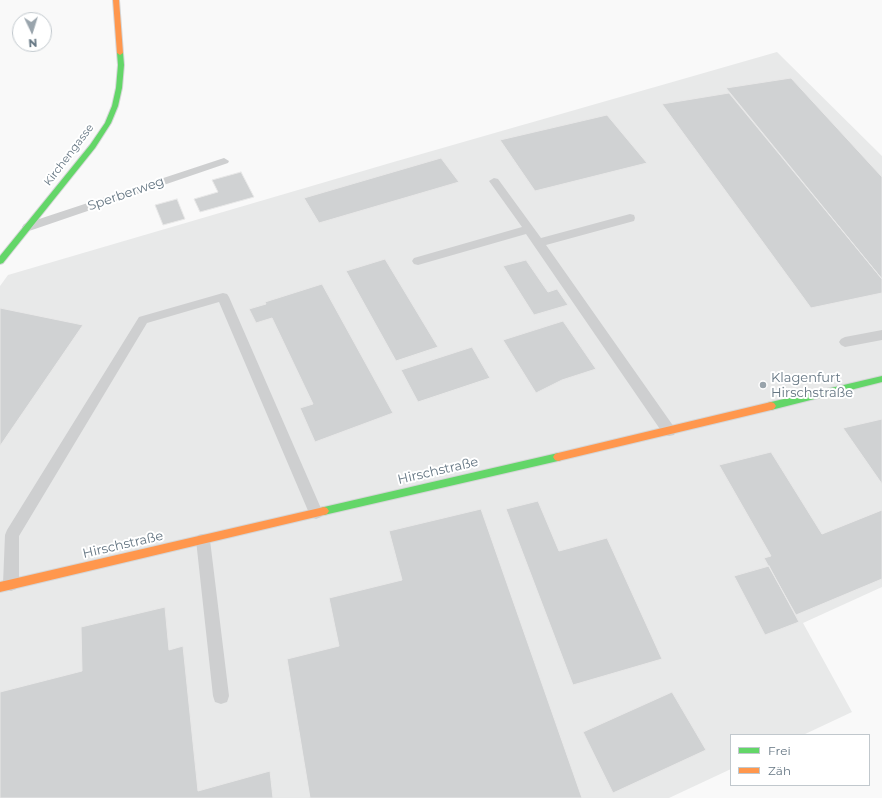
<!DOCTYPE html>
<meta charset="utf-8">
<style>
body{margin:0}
#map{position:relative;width:882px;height:798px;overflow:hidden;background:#f9f9f9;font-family:Montserrat,sans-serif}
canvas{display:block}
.legend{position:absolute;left:730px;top:734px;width:140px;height:52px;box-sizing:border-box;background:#fff;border:1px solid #c1c8cd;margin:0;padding:5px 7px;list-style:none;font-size:12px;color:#657683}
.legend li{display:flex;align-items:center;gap:8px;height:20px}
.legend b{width:20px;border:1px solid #c1c8cd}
.north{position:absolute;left:12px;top:12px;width:40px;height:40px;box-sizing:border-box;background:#fff;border:1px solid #c1c8cd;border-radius:50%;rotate:176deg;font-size:11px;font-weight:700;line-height:16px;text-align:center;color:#657683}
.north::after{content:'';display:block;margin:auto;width:14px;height:18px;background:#99a4ac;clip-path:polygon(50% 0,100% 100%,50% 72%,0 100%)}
</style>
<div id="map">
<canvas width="882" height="798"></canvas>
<ul class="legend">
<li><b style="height:5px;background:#63d668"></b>Frei</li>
<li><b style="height:5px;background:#ff974d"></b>Zäh</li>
</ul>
<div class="north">N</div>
</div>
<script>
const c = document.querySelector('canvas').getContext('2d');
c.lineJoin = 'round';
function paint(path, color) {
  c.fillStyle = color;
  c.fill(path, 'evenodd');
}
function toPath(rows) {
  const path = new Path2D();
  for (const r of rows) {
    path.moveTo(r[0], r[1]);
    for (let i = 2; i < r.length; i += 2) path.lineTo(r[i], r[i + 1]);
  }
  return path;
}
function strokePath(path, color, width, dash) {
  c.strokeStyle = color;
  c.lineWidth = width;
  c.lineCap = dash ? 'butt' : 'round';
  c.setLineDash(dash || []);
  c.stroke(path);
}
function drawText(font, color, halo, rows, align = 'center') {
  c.font = font + ' Montserrat,sans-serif';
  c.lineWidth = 4;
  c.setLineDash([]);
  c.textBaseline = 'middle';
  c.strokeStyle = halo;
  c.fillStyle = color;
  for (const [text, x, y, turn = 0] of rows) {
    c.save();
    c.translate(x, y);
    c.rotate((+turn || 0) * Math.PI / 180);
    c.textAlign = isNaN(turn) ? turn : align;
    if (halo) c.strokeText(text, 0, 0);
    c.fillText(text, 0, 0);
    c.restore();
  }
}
const built = toPath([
 [777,52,882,156,882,587,803,623,852,712,803,735,731,735,731,769,669,798,0,798,0,286,8,275,397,161]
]);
const building = toPath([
 [791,78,882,177,882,279,726,88,791,78],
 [729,93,882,279,882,293,811,308,662,104,729,93],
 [607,115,647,163,535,191,500,140,607,115],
 [441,158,459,182,319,223,304,198,441,158],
 [241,172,254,197,200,212,194,199,218,192,212,180,241,172],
 [177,199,185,219,163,225,155,205,177,199],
 [385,259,438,347,396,361,346,271,385,259],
 [526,260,548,292,557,289,568,305,534,315,503,266,526,260],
 [322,284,393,413,315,442,300,408,313,404,272,318,256,323,249,309,266,304,265,302,322,284],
 [0,308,83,325,0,446,0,308],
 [563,321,596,369,562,380,536,393,503,340,563,321],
 [472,347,490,378,418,402,401,370,472,347],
 [882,419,882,484,843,428,882,419],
 [771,452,822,534,882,510,882,579,796,615,764,558,771,556,719,465,771,452],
 [538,501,559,551,607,538,662,659,573,685,506,509,538,501],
 [481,509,582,798,310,798,287,659,339,646,329,598,402,580,389,531,481,509],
 [769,566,799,622,765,635,734,576,769,566],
 [165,607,169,650,183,646,198,791,270,771,273,798,0,798,0,692,82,671,81,627,165,607],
 [672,692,706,750,613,793,583,732,672,692]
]);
const lane = toPath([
 [224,158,229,161,228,163,32,230,28,231,24,230,22,227,24,224,224,158],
 [494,178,498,179,541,238,630,214,634,215,635,218,634,221,546,245,674,427,676,431,674,435,669,436,664,435,526,234,418,265,414,264,412,261,414,258,522,227,489,181,494,178],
 [223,293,227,294,229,297,323,513,321,517,316,519,311,517,309,513,219,302,147,323,19,536,19,584,16,589,11,591,6,589,3,584,5,535,7,530,139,317,223,293],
 [882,330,882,340,845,347,841,345,839,342,841,339,845,337,882,330],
 [203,534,208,535,210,540,229,696,227,702,221,704,215,702,213,696,196,540,198,535,203,534]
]);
const fast = toPath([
 [120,51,123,53,124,65,122,88,118,106,111,123,95,148,3,263,0,264,0,256,90,145,105,123,112,106,116,88,118,65,117,53,120,51],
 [882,376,882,382,771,410,768,409,766,406,768,403,771,402,882,376],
 [558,453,561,454,563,457,561,460,558,461,324,515,321,514,319,511,321,508,324,507,558,453]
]);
const slow = toPath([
 [113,0,119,0,123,53,120,55,117,53,113,0],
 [771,402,774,403,776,406,774,409,771,410,558,461,555,460,553,457,555,454,558,453,771,402],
 [324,507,327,508,329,511,327,514,324,515,0,592,0,582,324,507]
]);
const markers = [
 [763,385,4,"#99a4ac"]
];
const farStreetnames = [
 ["Kirchengasse",69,155,-53]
];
const streetNames = [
 ["Sperberweg",126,194,-19],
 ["Hirschstraße",438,471,-13],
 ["Hirschstraße",123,545,-13]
];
const poiNames = [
 ["Klagenfurt",771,378],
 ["Hirschstraße",771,393]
];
paint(built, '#e8e9e9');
paint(building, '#d0d2d3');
strokePath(building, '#e8e8e8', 1);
strokePath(fast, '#d5d6d7', 2);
strokePath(slow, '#d5d6d7', 2);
paint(lane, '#cecfd0');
paint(fast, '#63d668');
paint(slow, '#ff974d');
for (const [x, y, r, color] of markers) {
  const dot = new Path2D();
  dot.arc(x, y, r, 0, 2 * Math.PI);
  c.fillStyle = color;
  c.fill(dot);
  strokePath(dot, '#fff', 1.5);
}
drawText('11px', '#657683', '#fff', farStreetnames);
drawText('13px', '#657683', '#fff', streetNames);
drawText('13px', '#657683', '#fff', poiNames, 'left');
</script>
